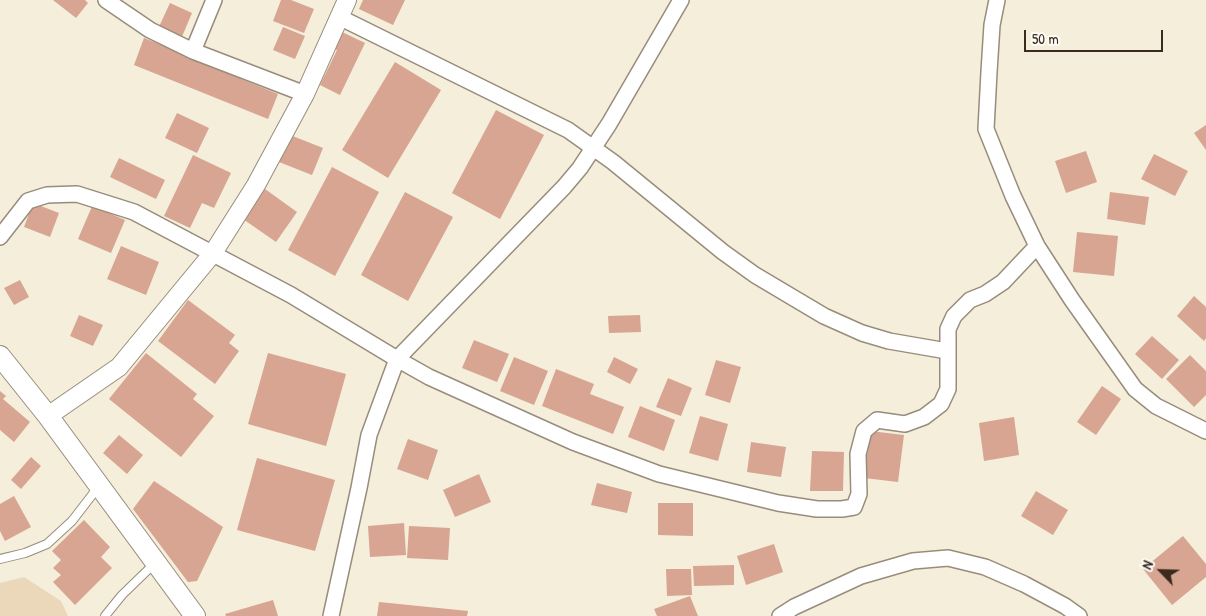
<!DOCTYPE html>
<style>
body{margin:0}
#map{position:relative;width:1206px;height:616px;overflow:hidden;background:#f4eeda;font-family:"Patrick Hand",sans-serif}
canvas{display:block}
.north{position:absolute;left:1136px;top:546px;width:50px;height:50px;-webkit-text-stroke:4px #fdfcf7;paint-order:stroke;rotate:294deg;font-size:14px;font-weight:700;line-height:20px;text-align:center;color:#3b2a1e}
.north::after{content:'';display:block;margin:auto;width:18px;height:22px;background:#3b2a1e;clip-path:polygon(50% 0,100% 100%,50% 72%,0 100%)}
.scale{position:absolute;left:1024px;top:30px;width:139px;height:22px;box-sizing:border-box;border:2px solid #3b2a1e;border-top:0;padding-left:6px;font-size:15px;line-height:18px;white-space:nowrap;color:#3b2a1e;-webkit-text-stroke:4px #fdfcf7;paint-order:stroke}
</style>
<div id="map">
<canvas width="1206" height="616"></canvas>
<div class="north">N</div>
<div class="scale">50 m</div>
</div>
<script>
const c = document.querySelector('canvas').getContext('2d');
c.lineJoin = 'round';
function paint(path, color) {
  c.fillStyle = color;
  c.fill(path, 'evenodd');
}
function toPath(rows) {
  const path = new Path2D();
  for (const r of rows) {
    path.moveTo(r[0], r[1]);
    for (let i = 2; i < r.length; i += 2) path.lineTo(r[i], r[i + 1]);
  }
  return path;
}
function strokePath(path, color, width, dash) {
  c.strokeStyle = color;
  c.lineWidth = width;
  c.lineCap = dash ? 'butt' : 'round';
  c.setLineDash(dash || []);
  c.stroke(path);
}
const built = toPath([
 [24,577,61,601,68,616,0,616,0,583]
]);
const building = toPath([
 [53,0,85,0,88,3,76,18],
 [281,0,291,0,314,9,304,33,273,21],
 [363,0,405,0,393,25,359,9],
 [170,3,192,13,181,39,158,29],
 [283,27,305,36,295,59,273,50],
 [340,31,365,43,340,95,320,85,337,50,332,48],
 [144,38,202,61,243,75,241,79,278,94,268,119,134,65],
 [395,62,441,90,388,178,342,150],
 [496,110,544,135,500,219,452,193],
 [177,113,209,128,197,153,165,138],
 [1206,125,1206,150,1194,133],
 [290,135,323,148,312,175,279,162],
 [1086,151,1097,182,1066,193,1055,161],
 [1154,154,1188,171,1175,196,1141,179],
 [193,155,231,173,214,208,202,203,190,228,164,216],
 [119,158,165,180,156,199,110,177],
 [332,167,379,192,335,276,288,250],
 [265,189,297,212,276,242,243,219],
 [405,192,453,217,408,301,361,275],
 [1110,192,1149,197,1145,225,1107,219],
 [33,203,59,213,50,237,24,227],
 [93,204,103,208,102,210,125,220,111,253,78,239],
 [1077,232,1118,236,1114,276,1073,272],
 [121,246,159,262,146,295,107,279],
 [20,280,29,297,14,305,4,288],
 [1194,296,1206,307,1206,338,1204,341,1177,316],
 [188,300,235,335,229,343,239,351,215,384,158,341],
 [79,315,103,325,93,346,70,336],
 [640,315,641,332,609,333,608,316],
 [1152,336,1179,360,1162,379,1135,354],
 [474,340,509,354,497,382,462,368],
 [146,353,197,394,193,399,214,416,181,457,109,399],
 [268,353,346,374,326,446,248,424],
 [1190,355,1206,371,1206,395,1194,407,1166,379],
 [514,357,548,371,534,405,500,391],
 [614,357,638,369,630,384,607,372],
 [716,360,741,367,730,403,705,395],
 [556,369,594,384,590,394,624,407,613,434,542,406],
 [668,378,692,388,681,416,656,407],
 [1102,386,1121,399,1096,435,1077,422],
 [0,391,6,396,3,399,30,422,14,442,0,430],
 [640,406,675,420,664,451,628,437],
 [700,416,728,424,718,461,689,453],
 [1014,417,1019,455,984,461,979,423],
 [870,431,904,435,898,482,864,478],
 [119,435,143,455,127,474,103,453],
 [408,439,438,450,428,480,397,469],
 [751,442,786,447,781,477,747,472],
 [812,451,844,452,843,491,810,491],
 [31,457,41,466,21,489,11,480],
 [257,458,335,480,315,551,237,530],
 [479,474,491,502,455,517,443,490],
 [154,481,223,527,197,581,188,582,133,509],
 [597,483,632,492,627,513,591,505],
 [1036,491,1068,510,1053,535,1021,516],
 [14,496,31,527,5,541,0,531,0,504],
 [658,503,693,503,693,536,658,535],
 [84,520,110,547,101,557,112,568,75,605,53,582,61,575,53,568,61,560,52,551],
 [404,523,406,555,370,557,368,526],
 [409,526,450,528,448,560,407,558],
 [1183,536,1206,564,1206,577,1172,605,1143,569],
 [774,544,783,572,746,585,737,556],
 [734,565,734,585,694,586,693,566],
 [666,569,691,569,692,595,667,596],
 [690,596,698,616,657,616,654,609],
 [273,600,278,616,226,616,225,614],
 [379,602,468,611,467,616,377,616]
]);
const service = toPath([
 [0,559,25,553,47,544,72,521,99,486],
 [105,616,122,595,155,563]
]);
const minor = toPath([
 [106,0,150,30,193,51,305,94],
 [997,0,992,25,989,72,986,129,1013,196,1037,246,1072,300,1135,389,1156,406,1206,431],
 [339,17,568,130,613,162,723,252,755,275,824,316,862,333,889,341,947,351],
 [193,51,214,0],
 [0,237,28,201,47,195,77,194,134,212,291,295,397,359,429,377,573,442,659,474,778,503,817,509,842,509,854,507,859,494,858,454,864,431,877,420,905,424,924,417,941,404,948,389,948,329,954,316,970,300,985,294,1003,282,1037,246],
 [331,616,359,488,369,435,397,359,564,187,580,168,609,124,681,0],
 [780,616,794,607,861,576,913,561,948,558,985,567,1024,584,1065,606,1079,616]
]);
const tertiary = toPath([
 [48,416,119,367,213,253,256,185,305,94,347,0]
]);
const secondary = toPath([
 [0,356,48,416,195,616]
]);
paint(built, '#ebd8ba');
paint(building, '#d7a591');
strokePath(service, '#988c7c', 10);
strokePath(minor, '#988c7c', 18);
strokePath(tertiary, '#988c7c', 20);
strokePath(secondary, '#988c7c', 22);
strokePath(service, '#fff', 8);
strokePath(minor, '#fff', 15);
strokePath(tertiary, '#fff', 18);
strokePath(secondary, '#fff', 20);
</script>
